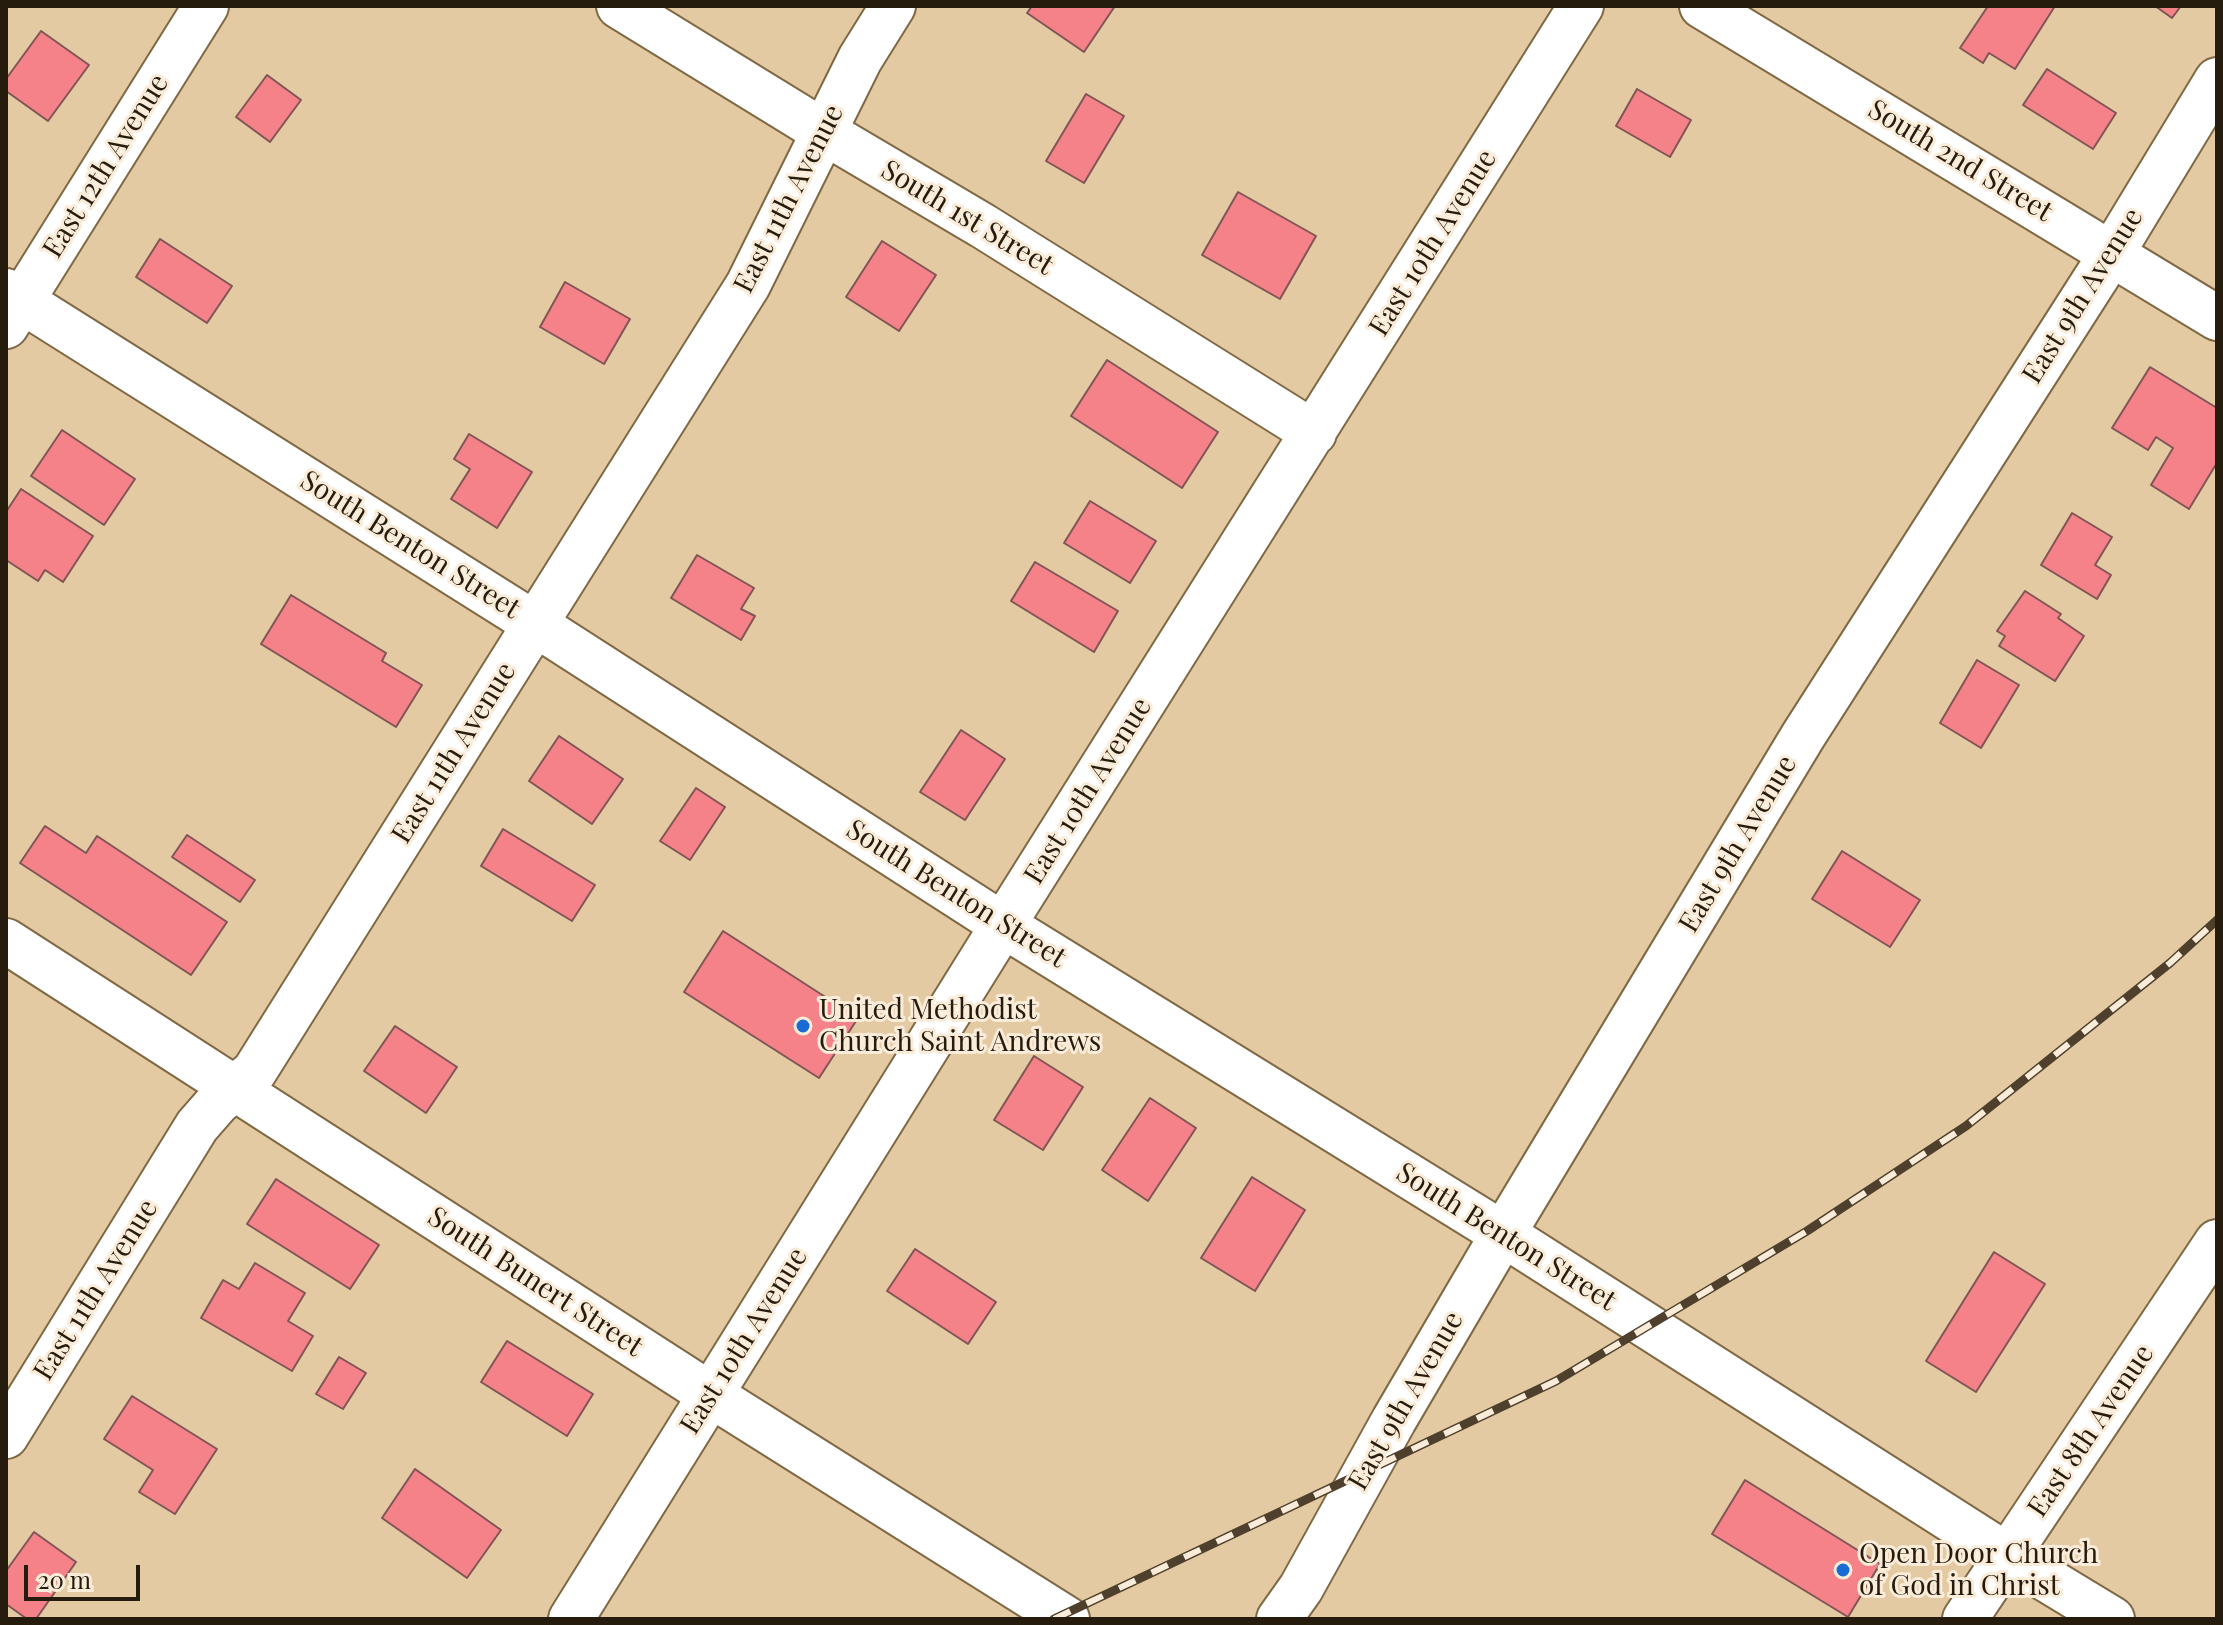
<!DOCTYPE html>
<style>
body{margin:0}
#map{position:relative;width:2223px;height:1625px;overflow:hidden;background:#e3caa3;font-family:"Playfair Display",serif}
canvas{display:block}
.frame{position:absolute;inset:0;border:8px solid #261c0d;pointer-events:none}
.scale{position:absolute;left:24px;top:1565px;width:116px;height:36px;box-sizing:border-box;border:4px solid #261c0d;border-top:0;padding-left:10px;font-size:24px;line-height:28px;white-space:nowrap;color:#261c0d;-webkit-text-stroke:6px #faecd9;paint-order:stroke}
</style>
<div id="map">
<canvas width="2223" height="1625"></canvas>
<div class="frame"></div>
<div class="scale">20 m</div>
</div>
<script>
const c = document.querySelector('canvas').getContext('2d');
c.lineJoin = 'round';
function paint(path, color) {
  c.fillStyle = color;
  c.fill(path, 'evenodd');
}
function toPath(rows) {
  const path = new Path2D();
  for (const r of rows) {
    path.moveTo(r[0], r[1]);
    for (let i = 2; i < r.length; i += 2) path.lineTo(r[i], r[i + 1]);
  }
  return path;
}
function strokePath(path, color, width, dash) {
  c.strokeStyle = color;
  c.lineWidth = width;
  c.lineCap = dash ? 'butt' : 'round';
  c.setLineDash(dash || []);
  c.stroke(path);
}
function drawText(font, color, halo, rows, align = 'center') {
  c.font = font + ' "Playfair Display",serif';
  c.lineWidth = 6;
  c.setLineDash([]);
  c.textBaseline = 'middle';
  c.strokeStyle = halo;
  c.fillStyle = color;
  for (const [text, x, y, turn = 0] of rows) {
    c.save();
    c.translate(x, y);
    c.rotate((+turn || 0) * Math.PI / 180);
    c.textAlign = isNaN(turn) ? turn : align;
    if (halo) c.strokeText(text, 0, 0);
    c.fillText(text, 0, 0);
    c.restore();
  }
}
const building = toPath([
 [1032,6,1115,6,1084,52,1027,13,1032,6],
 [1988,6,2055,6,2015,69,1989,53,1983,63,1960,48,1988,6],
 [2155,6,2181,6,2172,18,2155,6],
 [41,31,89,65,48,121,6,91,6,79,41,31],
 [2047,69,2116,113,2093,149,2023,105,2047,69],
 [267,75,301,100,270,142,236,117,267,75],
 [1637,89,1691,120,1670,157,1616,126,1637,89],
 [1086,94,1124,116,1084,183,1046,161,1086,94],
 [1238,192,1316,236,1280,299,1202,255,1238,192],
 [160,239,232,286,207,323,136,277,160,239],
 [882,241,936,275,899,331,846,297,882,241],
 [565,282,630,319,604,364,540,327,565,282],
 [1107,360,1218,432,1182,488,1071,416,1107,360],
 [2150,367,2217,408,2217,468,2215,466,2189,509,2151,485,2173,448,2156,437,2148,450,2112,428,2150,367],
 [62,430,135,479,104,525,31,476,62,430],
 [469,434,532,472,497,528,451,499,470,469,454,459,469,434],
 [21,489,93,536,63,582,45,570,38,581,6,560,6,512,21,489],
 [1090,501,1156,541,1130,583,1064,543,1090,501],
 [2072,513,2112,537,2095,565,2111,575,2097,599,2041,565,2072,513],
 [697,555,754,588,741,609,755,616,741,640,671,598,697,555],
 [1035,562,1118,611,1094,652,1011,601,1035,562],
 [2025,591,2061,614,2058,618,2084,636,2055,681,1999,646,2005,636,1997,631,2025,591],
 [291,595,386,653,382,661,422,685,396,727,261,644,291,595],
 [1977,660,2019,685,1981,748,1940,723,1977,660],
 [961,730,1005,759,965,820,920,792,961,730],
 [559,736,623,779,592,824,529,781,559,736],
 [696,788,725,807,690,860,660,841,696,788],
 [45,826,86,853,97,836,227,922,191,975,20,863,45,826],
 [503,829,595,885,572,921,481,866,503,829],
 [187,835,255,880,240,902,172,857,187,835],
 [1842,851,1920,900,1890,947,1812,899,1842,851],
 [723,931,858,1018,819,1078,684,992,723,931],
 [395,1026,457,1067,426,1113,364,1071,395,1026],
 [1034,1056,1083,1087,1043,1150,994,1120,1034,1056],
 [1150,1098,1196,1128,1148,1201,1102,1170,1150,1098],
 [1252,1177,1305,1210,1255,1291,1201,1258,1252,1177],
 [276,1179,379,1245,350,1289,247,1224,276,1179],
 [915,1249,996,1302,968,1344,887,1291,915,1249],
 [1994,1252,2045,1284,1976,1392,1926,1361,1994,1252],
 [255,1263,305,1293,288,1321,313,1336,292,1371,201,1318,223,1280,239,1289,255,1263],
 [507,1341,593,1394,567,1436,481,1382,507,1341],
 [339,1357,366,1373,343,1409,316,1394,339,1357],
 [132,1396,217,1449,175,1514,139,1492,153,1470,104,1439,132,1396],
 [415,1469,501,1530,467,1578,382,1518,415,1469],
 [1745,1480,1880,1564,1848,1617,1712,1534,1745,1480],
 [34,1532,76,1562,36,1619,27,1619,6,1604,6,1571,34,1532]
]);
const minor = toPath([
 [619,6,824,132,983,226,1314,433],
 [6,291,535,624,1003,925,1503,1234,2008,1556,2112,1619],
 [6,326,206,6],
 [6,941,711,1395,1067,1619],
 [6,1436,197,1126,218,1102,254,1072,748,285,860,59,893,6],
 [571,1619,1003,925,1581,6],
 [1279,1619,1301,1588,1394,1420,1503,1234,1803,736,2112,253,2217,80],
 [1965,1619,2217,1242]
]);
const tertiary = toPath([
 [1702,6,2217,318]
]);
const rail = toPath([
 [1054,1619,1556,1381,1807,1231,1966,1126,2170,963,2217,920]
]);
const markers = [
 [803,1026,8,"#1b6bd6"],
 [1843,1570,8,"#1b6bd6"]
];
const streetNames = [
 ["South 2nd Street",1960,161,31],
 ["East 12th Avenue",106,166,-58],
 ["East 11th Avenue",789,199,-63],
 ["South 1st Street",967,218,31],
 ["East 10th Avenue",1433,243,-58],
 ["East 9th Avenue",2083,296,-58],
 ["South Benton Street",410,545,32],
 ["East 11th Avenue",454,753,-58],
 ["East 10th Avenue",1088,791,-58],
 ["East 9th Avenue",1738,844,-59],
 ["South Benton Street",956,894,32],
 ["South Benton Street",1506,1237,32],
 ["South Bunert Street",535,1282,33],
 ["East 11th Avenue",96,1290,-58],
 ["East 10th Avenue",744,1341,-58],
 ["East 9th Avenue",1406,1401,-60],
 ["East 8th Avenue",2091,1431,-56]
];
const poiNames = [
 ["United Methodist",819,1010],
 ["Church Saint Andrews",819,1042],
 ["Open Door Church",1859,1554],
 ["of God in Christ",1859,1586]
];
paint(building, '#f48288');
strokePath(building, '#815556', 2);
strokePath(minor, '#7f6844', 48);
strokePath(tertiary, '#7f6844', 48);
strokePath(minor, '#fff', 44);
strokePath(tertiary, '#fff', 44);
strokePath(rail, '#4e402c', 9);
strokePath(rail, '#faecd9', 6, [18]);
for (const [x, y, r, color] of markers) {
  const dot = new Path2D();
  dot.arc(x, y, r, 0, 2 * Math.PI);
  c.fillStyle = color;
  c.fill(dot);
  strokePath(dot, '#faecd9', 3);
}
drawText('28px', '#261c0d', '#faecd9', streetNames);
drawText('28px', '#261c0d', '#faecd9', poiNames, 'left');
</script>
